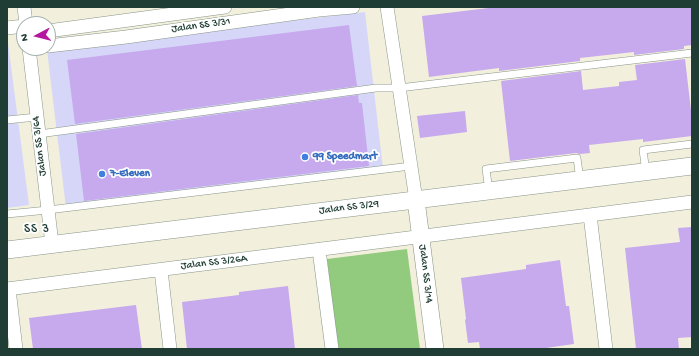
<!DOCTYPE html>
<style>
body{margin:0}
#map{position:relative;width:699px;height:356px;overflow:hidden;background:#f2efdd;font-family:"Gochi Hand",sans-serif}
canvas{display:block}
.frame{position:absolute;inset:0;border:8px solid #1f3d34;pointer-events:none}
.north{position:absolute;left:16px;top:16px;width:40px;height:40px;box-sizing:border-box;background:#fff;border:1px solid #a5b1ae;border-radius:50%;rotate:263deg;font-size:11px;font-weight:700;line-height:16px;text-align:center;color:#1f3d34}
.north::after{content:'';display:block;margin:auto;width:14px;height:18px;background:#b5179e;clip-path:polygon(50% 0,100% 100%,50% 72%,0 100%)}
</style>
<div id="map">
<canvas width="699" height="356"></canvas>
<div class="frame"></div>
<div class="north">N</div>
</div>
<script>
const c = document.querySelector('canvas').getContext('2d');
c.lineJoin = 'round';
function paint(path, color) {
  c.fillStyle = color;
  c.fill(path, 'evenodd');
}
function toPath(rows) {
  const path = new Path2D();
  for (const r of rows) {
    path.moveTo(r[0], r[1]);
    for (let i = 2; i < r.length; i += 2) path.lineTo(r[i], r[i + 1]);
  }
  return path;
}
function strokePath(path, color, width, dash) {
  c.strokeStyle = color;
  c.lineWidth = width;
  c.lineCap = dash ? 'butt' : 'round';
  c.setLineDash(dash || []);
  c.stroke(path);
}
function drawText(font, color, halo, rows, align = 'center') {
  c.font = font + ' "Gochi Hand",sans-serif';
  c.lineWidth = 3.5;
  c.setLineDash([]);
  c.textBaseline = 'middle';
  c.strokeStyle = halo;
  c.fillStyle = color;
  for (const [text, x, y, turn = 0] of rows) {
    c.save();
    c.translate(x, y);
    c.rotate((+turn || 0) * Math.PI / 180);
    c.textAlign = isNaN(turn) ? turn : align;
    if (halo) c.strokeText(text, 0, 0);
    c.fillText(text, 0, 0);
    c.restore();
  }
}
const built = toPath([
 [365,12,383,169,66,208,47,50],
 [7,35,29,205,7,208]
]);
const green = toPath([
 [407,249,420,349,338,349,327,259]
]);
const building = toPath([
 [497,7,692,7,692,45,684,46,684,49,634,55,634,52,580,58,580,61,499,71,499,68,429,77,422,16],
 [349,25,357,86,75,124,67,60],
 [685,59,692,119,692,136,643,142,643,139,589,145,590,153,580,154,576,153,510,161,501,81,581,71,583,90,619,86,619,82,637,80,635,65],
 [358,95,359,103,362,103,369,166,84,201,76,134],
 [465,111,467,132,420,138,417,116],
 [692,227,692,337,678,338,679,349,636,349,625,248,680,242,678,228],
 [560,260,566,306,569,306,574,344,539,349,480,349,479,342,468,343,465,320,466,319,461,278,526,269,526,265],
 [288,286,295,349,187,349,182,302,239,295,239,292],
 [136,305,142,349,33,349,29,318]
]);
const service = toPath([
 [7,120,37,117],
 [39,134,376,88,399,88,692,53],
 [646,172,643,150,692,144],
 [489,191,486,169,577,158,580,180],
 [7,214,48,210,411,166]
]);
const minor = toPath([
 [24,7,26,24],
 [387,7,416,200],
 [7,28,24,26],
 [48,31,225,7],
 [48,46,126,37,319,10,353,7],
 [29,48,52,244],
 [590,215,606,349],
 [319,250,332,349],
 [161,270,170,349],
 [7,289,692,202],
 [9,289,16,349]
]);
const tertiary = toPath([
 [416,200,435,349],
 [7,250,692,166]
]);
const markers = [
 [305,157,4,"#3f7fe0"],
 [102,174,4,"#3f7fe0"]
];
const streetNames = [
 ["Jalan SS 3/31",201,26,-8],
 ["Jalan SS 3/64",40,146,-97],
 ["Jalan SS 3/29",349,208,-7],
 ["Jalan SS 3/26A",214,263,-7],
 ["Jalan SS 3/14",425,274,83]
];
const shopNames = [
 ["99 Speedmart",313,157],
 ["7-Eleven",110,174]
];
const quarterNames = [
 ["SS 3",37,230]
];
paint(built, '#d6d7f8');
paint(green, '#93cb7e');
paint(building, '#c7a9ee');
strokePath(service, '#889688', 8);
strokePath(minor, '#889688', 14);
strokePath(tertiary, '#889688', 18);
strokePath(service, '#fff', 7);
strokePath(minor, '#fff', 13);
strokePath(tertiary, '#fff', 17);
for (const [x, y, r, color] of markers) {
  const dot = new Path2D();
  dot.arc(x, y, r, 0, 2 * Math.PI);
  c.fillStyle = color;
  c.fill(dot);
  strokePath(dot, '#fff', 1.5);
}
drawText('11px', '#1f3d34', '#fff', streetNames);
drawText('bold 11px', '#366cbe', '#fff', shopNames, 'left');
c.letterSpacing = '1px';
drawText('13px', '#1f3d34', '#fff', quarterNames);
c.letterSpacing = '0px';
</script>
